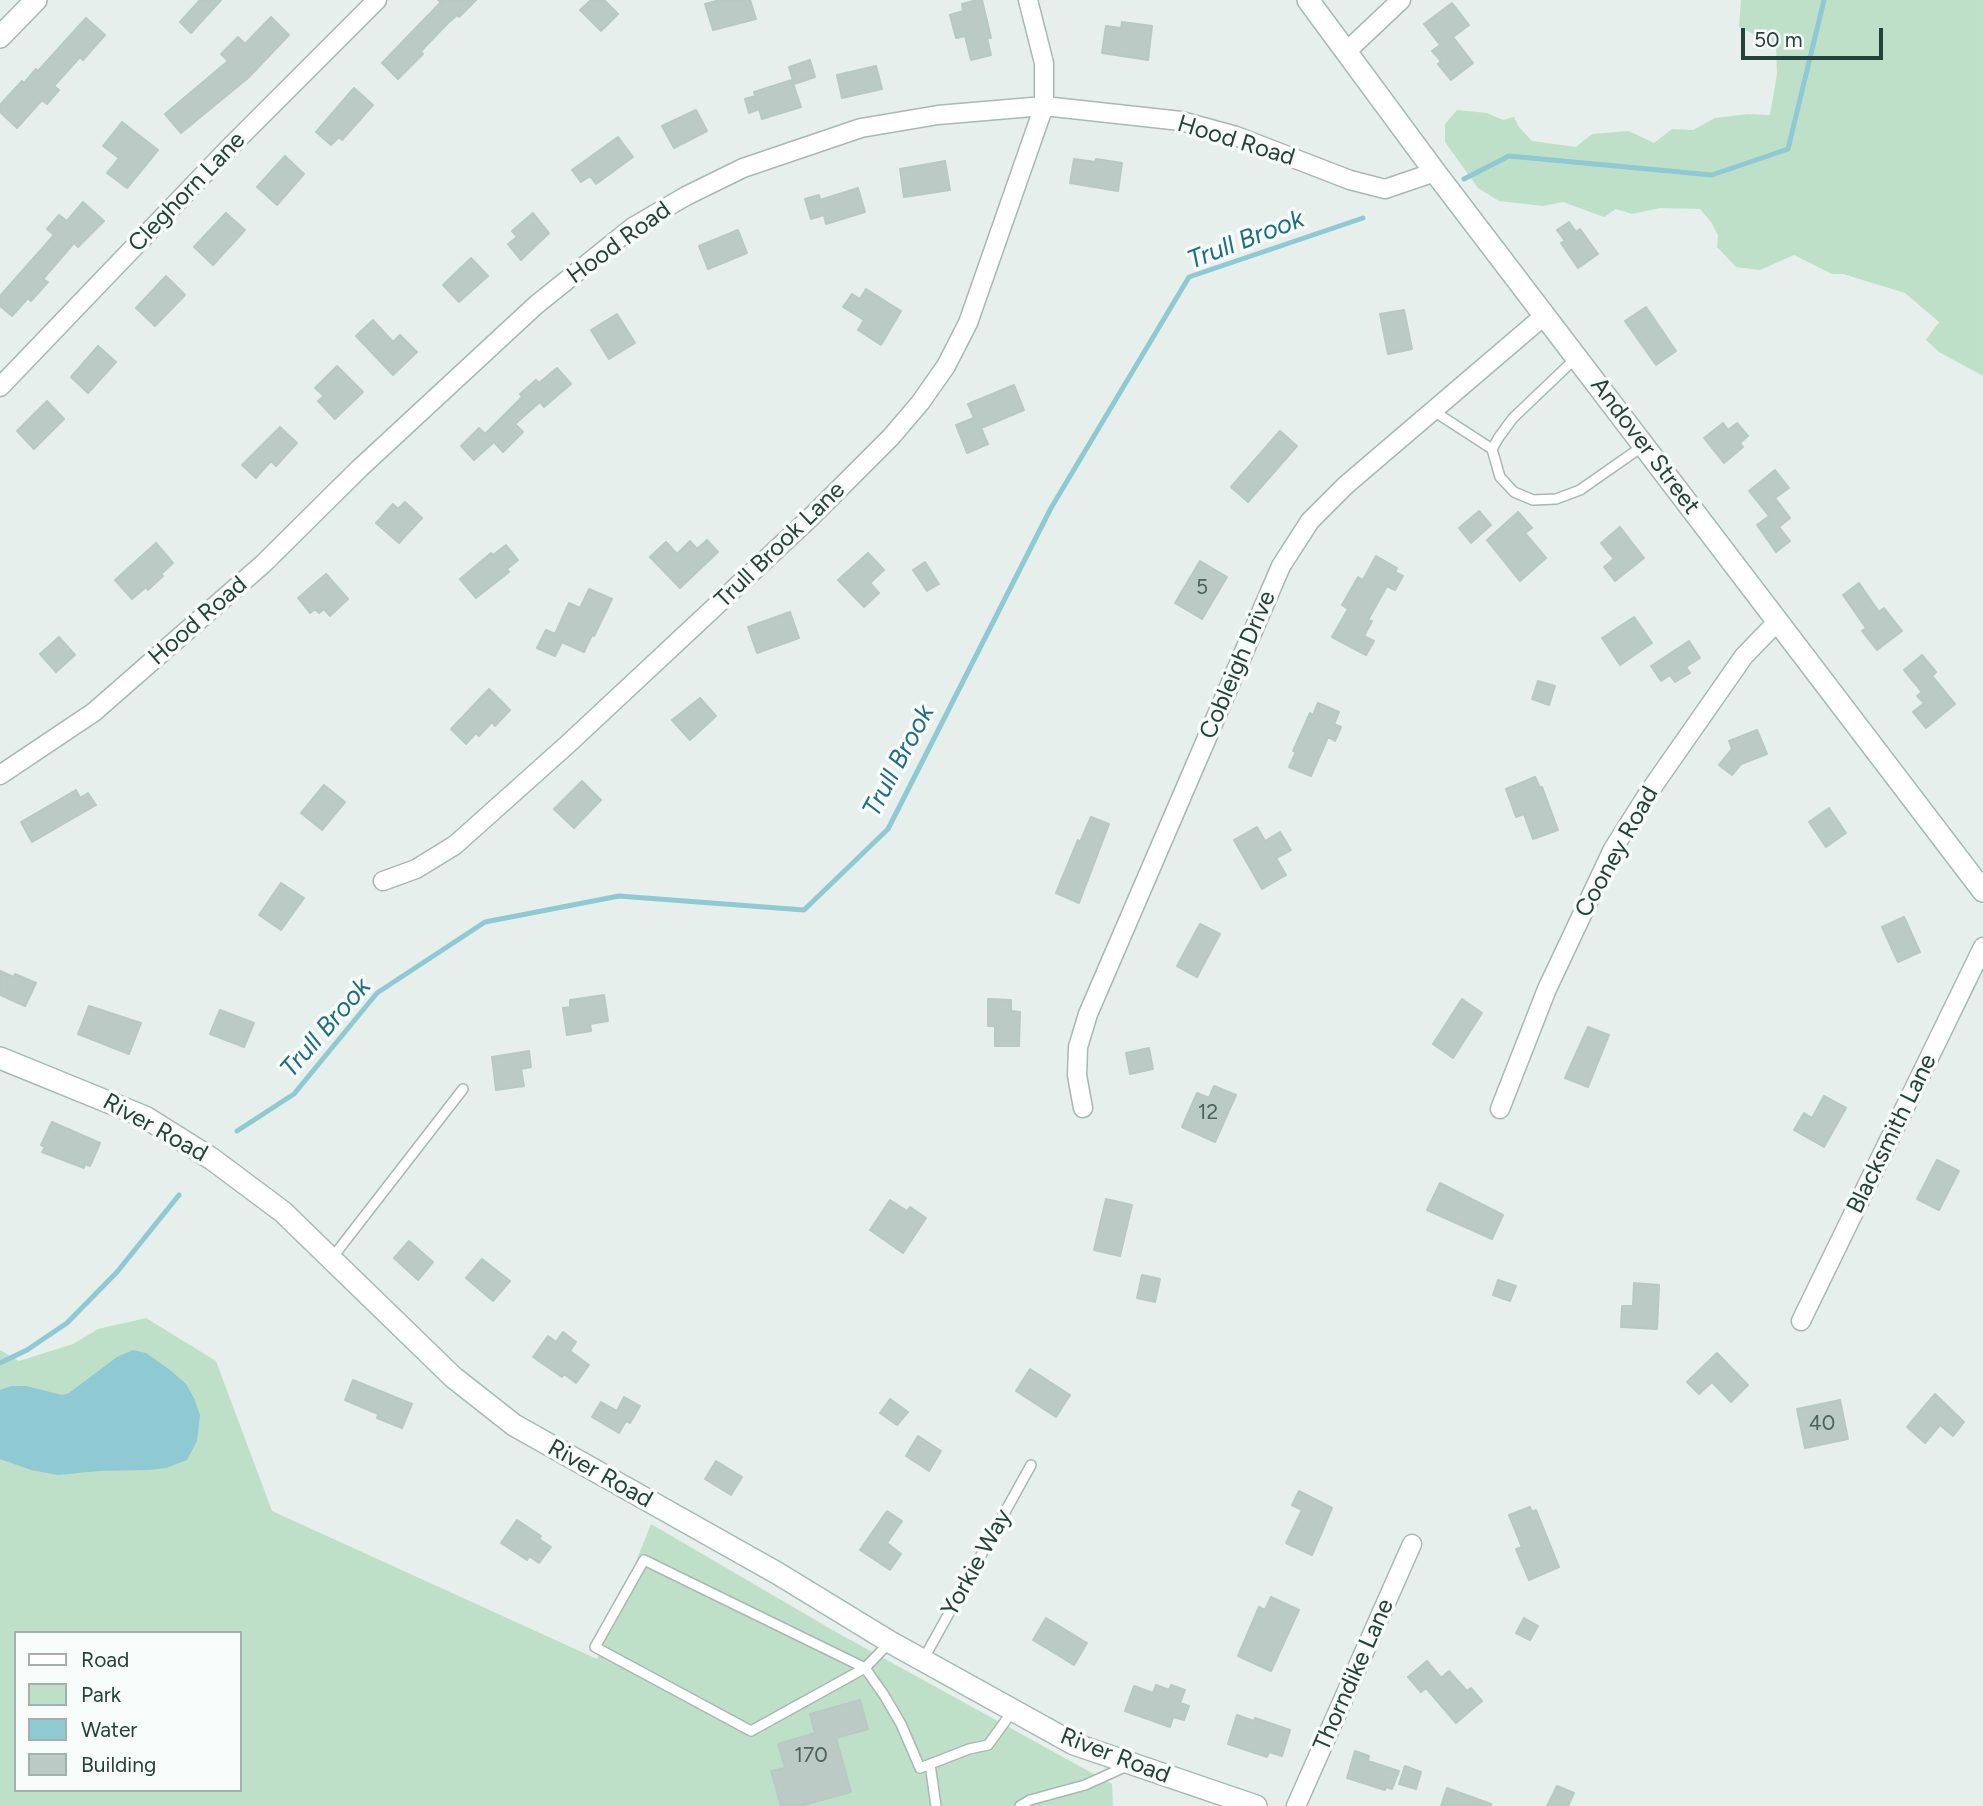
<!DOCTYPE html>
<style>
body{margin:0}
#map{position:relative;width:1983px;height:1806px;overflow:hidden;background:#e6efeb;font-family:Figtree,sans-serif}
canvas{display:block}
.legend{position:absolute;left:14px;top:1631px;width:228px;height:161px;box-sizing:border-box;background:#f7fbf9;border:2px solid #a3b1ad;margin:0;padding:9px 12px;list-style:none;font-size:21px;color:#24423a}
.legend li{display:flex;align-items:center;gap:14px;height:35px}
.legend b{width:35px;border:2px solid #a3b1ad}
.scale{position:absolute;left:1741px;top:28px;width:142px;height:32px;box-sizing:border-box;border:4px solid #24423a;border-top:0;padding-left:9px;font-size:21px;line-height:24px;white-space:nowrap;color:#24423a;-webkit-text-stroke:5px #f7fbf9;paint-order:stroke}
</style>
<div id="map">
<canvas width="1983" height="1806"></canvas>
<ul class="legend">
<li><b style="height:9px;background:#fff"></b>Road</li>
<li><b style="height:19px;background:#bfe0c8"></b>Park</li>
<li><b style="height:19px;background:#8ec9d4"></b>Water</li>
<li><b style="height:19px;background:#bbcac4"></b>Building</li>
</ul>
<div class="scale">50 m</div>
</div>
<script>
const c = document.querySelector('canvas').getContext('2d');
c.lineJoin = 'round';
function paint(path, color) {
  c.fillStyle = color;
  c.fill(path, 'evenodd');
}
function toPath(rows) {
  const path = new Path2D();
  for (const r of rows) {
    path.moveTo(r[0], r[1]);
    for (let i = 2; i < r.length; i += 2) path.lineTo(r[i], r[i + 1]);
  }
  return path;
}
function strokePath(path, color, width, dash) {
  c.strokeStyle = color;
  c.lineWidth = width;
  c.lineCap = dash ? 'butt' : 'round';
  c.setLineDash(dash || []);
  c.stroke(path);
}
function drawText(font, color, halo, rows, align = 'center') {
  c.font = font + ' Figtree,sans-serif';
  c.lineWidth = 7;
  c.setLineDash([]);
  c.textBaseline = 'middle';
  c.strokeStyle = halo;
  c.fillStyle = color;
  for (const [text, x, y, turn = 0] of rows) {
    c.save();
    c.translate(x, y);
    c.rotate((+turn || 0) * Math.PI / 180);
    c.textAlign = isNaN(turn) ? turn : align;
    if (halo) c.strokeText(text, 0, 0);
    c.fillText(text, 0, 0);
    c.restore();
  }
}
const green = toPath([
 [1741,0,1983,0,1983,376,1939,352,1926,340,1939,322,1905,293,1843,274,1832,274,1794,255,1760,270,1736,267,1717,247,1718,235,1711,222,1700,209,1660,208,1632,214,1616,209,1604,217,1563,202,1543,206,1499,201,1478,188,1445,142,1445,124,1457,110,1487,113,1503,120,1514,117,1519,127,1532,141,1576,147,1592,134,1629,131,1654,143,1672,129,1693,130,1715,118,1748,114,1770,115,1777,74,1776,45,1739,27],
 [146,1318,216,1361,272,1511,597,1659,651,1524,836,1632,1112,1784,1113,1806,0,1806,0,1350,19,1361,73,1344,98,1329],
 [16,1633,240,1633,240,1790,16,1790]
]);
const water = toPath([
 [133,1350,146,1353,170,1370,186,1384,194,1398,200,1415,199,1425,197,1441,187,1460,166,1468,149,1470,99,1471,58,1475,31,1470,0,1459,0,1390,11,1386,26,1386,62,1395,69,1393,117,1357]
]);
const stream = toPath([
 [1464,179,1509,156,1712,175,1788,149,1824,0],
 [237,1131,294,1094,377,993,485,922,619,896,804,910,888,829,1051,508,1189,277,1363,218],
 [0,1363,27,1350,67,1323,117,1272,179,1195]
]);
const building = toPath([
 [200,0,221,0,191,33,180,22,200,0],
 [438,0,476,0,459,17,457,15,448,23,421,51,423,54,398,79,382,63,441,2,438,0],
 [591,0,604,0,618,14,601,31,580,10,591,0],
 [720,0,750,0,756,19,713,30,705,4,720,0],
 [977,0,982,0,991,38,987,38,991,55,971,60,965,36,956,38,950,15,963,11,962,4,977,0],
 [1452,3,1469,25,1453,37,1473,63,1451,80,1438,64,1441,61,1432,51,1440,45,1424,24,1452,3],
 [271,17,289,35,248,78,181,133,165,114,228,61,221,54,238,37,245,44,271,17],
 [86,18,105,35,83,60,80,57,54,86,59,90,47,104,42,100,17,128,0,112,0,105,22,81,24,83,36,69,38,71,86,18],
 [1122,22,1152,26,1148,60,1102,53,1106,26,1121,28,1122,22],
 [810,60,815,77,794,84,789,67,810,60],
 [876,66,882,89,842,98,837,75,876,66],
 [792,80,801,107,762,119,759,109,749,113,745,99,755,96,754,92,792,80],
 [354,88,373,105,342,140,339,137,331,145,316,132,354,88],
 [696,110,707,131,674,148,662,126,696,110],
 [122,122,158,150,127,188,107,173,119,158,103,146,122,122],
 [618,137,633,157,596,184,590,176,581,182,572,170,618,137],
 [285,156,304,174,277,205,257,187,285,156],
 [1074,159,1095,162,1096,159,1122,163,1118,191,1070,183,1074,159],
 [945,161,950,190,904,197,900,169,945,161],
 [858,188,865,212,826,224,824,215,811,219,805,199,819,195,820,200,858,188],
 [83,202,104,221,78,247,74,243,43,279,48,282,31,301,28,298,12,316,0,306,0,296,54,235,47,229,59,215,67,221,83,202],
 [226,213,245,230,213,265,194,247,226,213],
 [533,213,549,233,521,260,508,244,517,237,512,231,533,213],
 [1569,222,1576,232,1580,229,1598,254,1578,268,1561,243,1565,241,1557,230,1569,222],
 [738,230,747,253,708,269,699,246,738,230],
 [471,258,488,276,459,302,443,285,471,258],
 [166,276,185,295,155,326,136,308,166,276],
 [866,289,901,311,881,345,858,330,864,320,843,307,852,294,860,299,866,289],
 [1646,307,1676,351,1656,365,1625,321,1646,307],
 [1404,310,1412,349,1388,354,1380,314,1404,310],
 [617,314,635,343,609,359,591,330,617,314],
 [373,320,393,342,400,335,417,352,393,375,356,336,373,320],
 [98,346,116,362,88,393,71,377,98,346],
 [337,366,363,392,335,419,318,401,324,396,315,388,337,366],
 [557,368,571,384,544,407,540,402,515,424,523,432,503,452,494,442,474,460,461,446,479,428,485,434,522,397,520,394,536,380,539,383,557,368],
 [1014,385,1024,410,981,428,988,444,967,453,956,425,974,418,968,404,1014,385],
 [47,401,64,419,34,449,17,431,47,401],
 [1723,423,1728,430,1737,423,1748,436,1740,443,1743,447,1724,463,1704,438,1723,423],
 [280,427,297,443,276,466,271,461,256,478,242,465,280,427],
 [1280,431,1297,446,1248,502,1231,487,1280,431],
 [1775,470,1789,488,1775,498,1790,518,1779,527,1790,541,1776,552,1757,525,1769,516,1749,491,1775,470],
 [405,502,422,518,399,543,376,523,393,504,398,509,405,502],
 [1479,511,1491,525,1471,543,1459,528,1479,511],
 [1518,512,1532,528,1525,533,1546,558,1520,581,1487,540,1518,512],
 [1620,527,1644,558,1615,581,1604,567,1614,559,1601,543,1620,527],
 [707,540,718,552,680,588,650,557,666,542,677,554,690,541,697,549,707,540],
 [156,543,173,563,161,574,163,576,148,590,146,587,132,599,115,580,156,543],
 [506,545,518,560,507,569,509,572,476,598,460,579,491,553,493,555,506,545],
 [868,553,884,570,870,583,879,593,864,607,838,580,868,553],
 [1376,556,1397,568,1395,572,1403,576,1395,590,1387,586,1368,620,1372,621,1364,636,1374,641,1366,655,1332,637,1348,609,1342,605,1358,577,1363,580,1376,556],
 [1200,561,1227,577,1202,619,1175,603,1200,561],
 [925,562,939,584,927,591,913,570,925,562],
 [326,574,348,599,330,616,324,609,319,613,315,609,310,613,298,598,326,574],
 [1859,583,1879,612,1884,608,1902,631,1877,650,1862,631,1866,628,1843,595,1859,583],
 [589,589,612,599,594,636,592,635,584,652,562,642,555,656,537,648,546,630,555,634,569,603,580,608,589,589],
 [790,612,799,638,757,653,748,627,790,612],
 [1634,617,1652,643,1620,665,1602,638,1634,617],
 [59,637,75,655,56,672,40,654,59,637],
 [1689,641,1700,658,1686,667,1690,673,1675,682,1670,675,1661,681,1651,666,1689,641],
 [1922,655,1936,672,1932,676,1955,704,1926,728,1913,712,1924,703,1917,696,1922,692,1904,670,1922,655],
 [1538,681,1555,686,1549,705,1532,699,1538,681],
 [489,689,510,710,495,726,492,722,479,736,476,733,466,744,451,729,489,689],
 [700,698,716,716,690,740,672,720,700,698],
 [1318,703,1339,712,1334,724,1341,727,1335,741,1328,737,1311,776,1289,767,1296,752,1293,751,1310,713,1313,715,1318,703],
 [1757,730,1767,754,1741,764,1732,775,1719,765,1732,749,1729,741,1757,730],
 [1535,777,1540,788,1542,787,1558,830,1533,839,1524,814,1516,817,1506,789,1535,777],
 [582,781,601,800,574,828,554,809,582,781],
 [324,785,345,802,322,830,301,813,324,785],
 [76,790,80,798,88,793,96,805,32,842,21,822,76,790],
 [1829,808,1846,833,1826,847,1809,822,1829,808],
 [1091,817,1109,824,1079,903,1056,893,1078,840,1080,842,1091,817],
 [1257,827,1265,841,1280,832,1291,850,1276,858,1286,875,1262,889,1234,840,1257,827],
 [281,883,304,898,281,930,259,915,281,883],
 [1904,917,1920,952,1898,962,1882,927,1904,917],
 [1200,924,1220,934,1197,977,1177,966,1200,924],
 [0,971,14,977,15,974,36,983,25,1006,0,995,0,971],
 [604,995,608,1021,590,1024,591,1031,567,1035,563,1008,570,1007,570,1000,604,995],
 [988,999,1011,1000,1011,1011,1020,1012,1019,1046,995,1046,995,1026,988,1026,988,999],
 [1462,999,1482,1013,1453,1058,1433,1044,1462,999],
 [89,1006,141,1023,129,1054,78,1034,89,1006],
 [220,1010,254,1023,244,1047,210,1034,220,1010],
 [1588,1027,1609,1035,1588,1087,1565,1078,1588,1027],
 [1149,1048,1153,1069,1130,1074,1126,1053,1149,1048],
 [529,1051,531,1067,521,1069,524,1086,496,1090,492,1057,529,1051],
 [1214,1086,1236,1095,1215,1142,1182,1127,1197,1093,1209,1098,1214,1086],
 [1824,1096,1846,1108,1824,1147,1794,1130,1804,1113,1812,1118,1824,1096],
 [52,1122,100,1143,90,1166,85,1164,84,1168,42,1152,45,1147,41,1145,52,1122],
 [1937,1160,1959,1171,1939,1210,1917,1199,1937,1160],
 [1440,1183,1503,1215,1492,1239,1427,1210,1440,1183],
 [1106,1199,1132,1205,1120,1256,1094,1250,1106,1199],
 [890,1200,907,1211,910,1207,926,1218,903,1253,870,1230,890,1200],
 [409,1241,433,1262,418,1280,394,1258,409,1241],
 [482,1259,510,1281,493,1301,466,1278,482,1259],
 [1142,1275,1160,1279,1155,1302,1137,1298,1142,1275],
 [1498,1280,1516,1286,1510,1301,1493,1295,1498,1280],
 [1634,1283,1659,1285,1657,1329,1621,1327,1622,1306,1633,1306,1634,1283],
 [563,1332,576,1342,570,1351,589,1365,576,1383,564,1374,562,1377,533,1357,548,1336,556,1342,563,1332],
 [1717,1353,1748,1385,1731,1402,1712,1382,1699,1394,1687,1382,1717,1353],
 [1030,1369,1070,1395,1056,1417,1016,1391,1030,1369],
 [353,1380,412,1404,402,1428,377,1418,378,1414,345,1400,353,1380],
 [1935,1394,1964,1422,1953,1436,1940,1425,1925,1443,1907,1427,1935,1394],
 [624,1397,640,1406,630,1423,626,1421,619,1433,592,1417,601,1402,617,1411,624,1397],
 [890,1399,908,1412,897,1425,880,1413,890,1399],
 [1840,1400,1848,1439,1805,1448,1797,1409,1840,1400],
 [918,1436,941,1451,929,1471,906,1456,918,1436],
 [716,1461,742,1477,731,1495,705,1479,716,1461],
 [1299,1491,1332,1508,1312,1555,1286,1543,1302,1510,1292,1505,1299,1491],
 [1530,1507,1532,1512,1536,1510,1559,1567,1529,1580,1516,1549,1522,1547,1509,1515,1530,1507],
 [887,1511,902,1521,887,1543,901,1554,890,1570,860,1550,887,1511],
 [517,1520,541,1536,539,1539,551,1547,539,1563,529,1556,527,1560,501,1543,517,1520],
 [1271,1597,1299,1610,1271,1671,1238,1656,1259,1607,1265,1610,1271,1597],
 [1046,1618,1087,1643,1074,1665,1033,1640,1046,1618],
 [1524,1618,1538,1626,1530,1640,1516,1633,1524,1618],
 [1427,1661,1441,1678,1449,1671,1467,1691,1471,1688,1482,1701,1456,1723,1426,1688,1421,1692,1408,1677,1427,1661],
 [1156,1685,1169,1690,1171,1685,1185,1690,1180,1703,1189,1706,1184,1720,1173,1717,1170,1727,1125,1711,1134,1686,1153,1693,1156,1685],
 [860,1700,868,1729,836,1738,851,1792,800,1806,781,1806,771,1771,785,1768,778,1744,815,1733,810,1714,860,1700],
 [1237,1715,1254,1721,1255,1718,1290,1730,1282,1756,1269,1752,1267,1757,1228,1744,1237,1715],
 [1355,1751,1369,1756,1368,1761,1399,1771,1392,1789,1386,1787,1385,1790,1347,1778,1355,1751],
 [1405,1766,1421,1772,1416,1789,1399,1784,1405,1766],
 [1557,1786,1574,1793,1568,1806,1547,1806,1557,1786],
 [1447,1788,1491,1804,1491,1806,1441,1806,1447,1788]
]);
const service = toPath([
 [1577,357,1513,418,1499,437,1492,449,1500,477,1514,492,1533,500,1556,499,1580,490,1643,446],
 [1432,410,1492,449],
 [332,1258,463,1089],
 [890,1642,865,1668,751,1731,595,1647,644,1560,865,1668,884,1695,901,1724,920,1768,969,1749,988,1745,1012,1712],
 [923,1660,1031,1465],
 [930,1764,936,1806],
 [1020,1806,1030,1800,1085,1785,1127,1766]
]);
const minor = toPath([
 [1347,51,1401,0],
 [0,387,229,148,377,0],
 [0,775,94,712,263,564,360,468,536,305,633,227,686,196,743,168,861,128,938,115,1044,106,1181,121,1236,136,1350,180,1385,189,1435,172],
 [383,881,416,869,455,845,568,744,809,519,891,437,920,403,946,366,968,323,1044,106,1044,63,1028,0],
 [1083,1108,1077,1075,1078,1047,1088,1014,1281,566,1310,521,1346,485,1545,315],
 [1500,1109,1547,989,1613,849,1649,792,1744,656,1778,621],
 [1801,1321,1983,947],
 [1296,1806,1412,1544]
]);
const tertiary = toPath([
 [0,37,36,0]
]);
const secondary = toPath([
 [1308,0,1435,172,1983,891],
 [0,1058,145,1117,212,1159,283,1212,453,1377,514,1425,777,1573,890,1642,1074,1744,1256,1806]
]);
const numberNames = [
 ["5",1202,588],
 ["12",1208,1113],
 ["40",1822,1424],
 ["170",811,1756]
];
const streetNames = [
 ["Hood Road",1236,141,17],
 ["Cleghorn Lane",187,192,-46],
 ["Hood Road",619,243,-36],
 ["Andover Street",1645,446,53],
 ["Trull Brook Lane",780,545,-44],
 ["Hood Road",198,621,-41],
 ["Cobleigh Drive",1238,665,-67],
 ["Cooney Road",1617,852,-61],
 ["River Road",155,1128,29],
 ["Blacksmith Lane",1892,1134,-64],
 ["River Road",600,1474,29],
 ["Yorkie Way",977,1563,-61],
 ["Thorndike Lane",1354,1675,-66],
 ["River Road",1115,1756,21]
];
const waterNames = [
 ["Trull Brook",1246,240,-21],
 ["Trull Brook",899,761,-62],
 ["Trull Brook",326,1028,-49]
];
paint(green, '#bfe0c8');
paint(water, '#8ec9d4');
strokePath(stream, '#8ec9d4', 5);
paint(building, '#bbcac4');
strokePath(building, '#b8c9c2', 2);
strokePath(service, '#a8b8b2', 12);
strokePath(minor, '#a8b8b2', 21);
strokePath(tertiary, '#a8b8b2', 24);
strokePath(secondary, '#a4bbb3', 24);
strokePath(service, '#fff', 9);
strokePath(minor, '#fff', 18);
strokePath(tertiary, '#fff', 21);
strokePath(secondary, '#fff', 21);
drawText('21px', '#4a645c', null, numberNames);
drawText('24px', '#24423a', '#f7fbf9', streetNames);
drawText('italic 26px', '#1c6f80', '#f7fbf9', waterNames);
</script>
